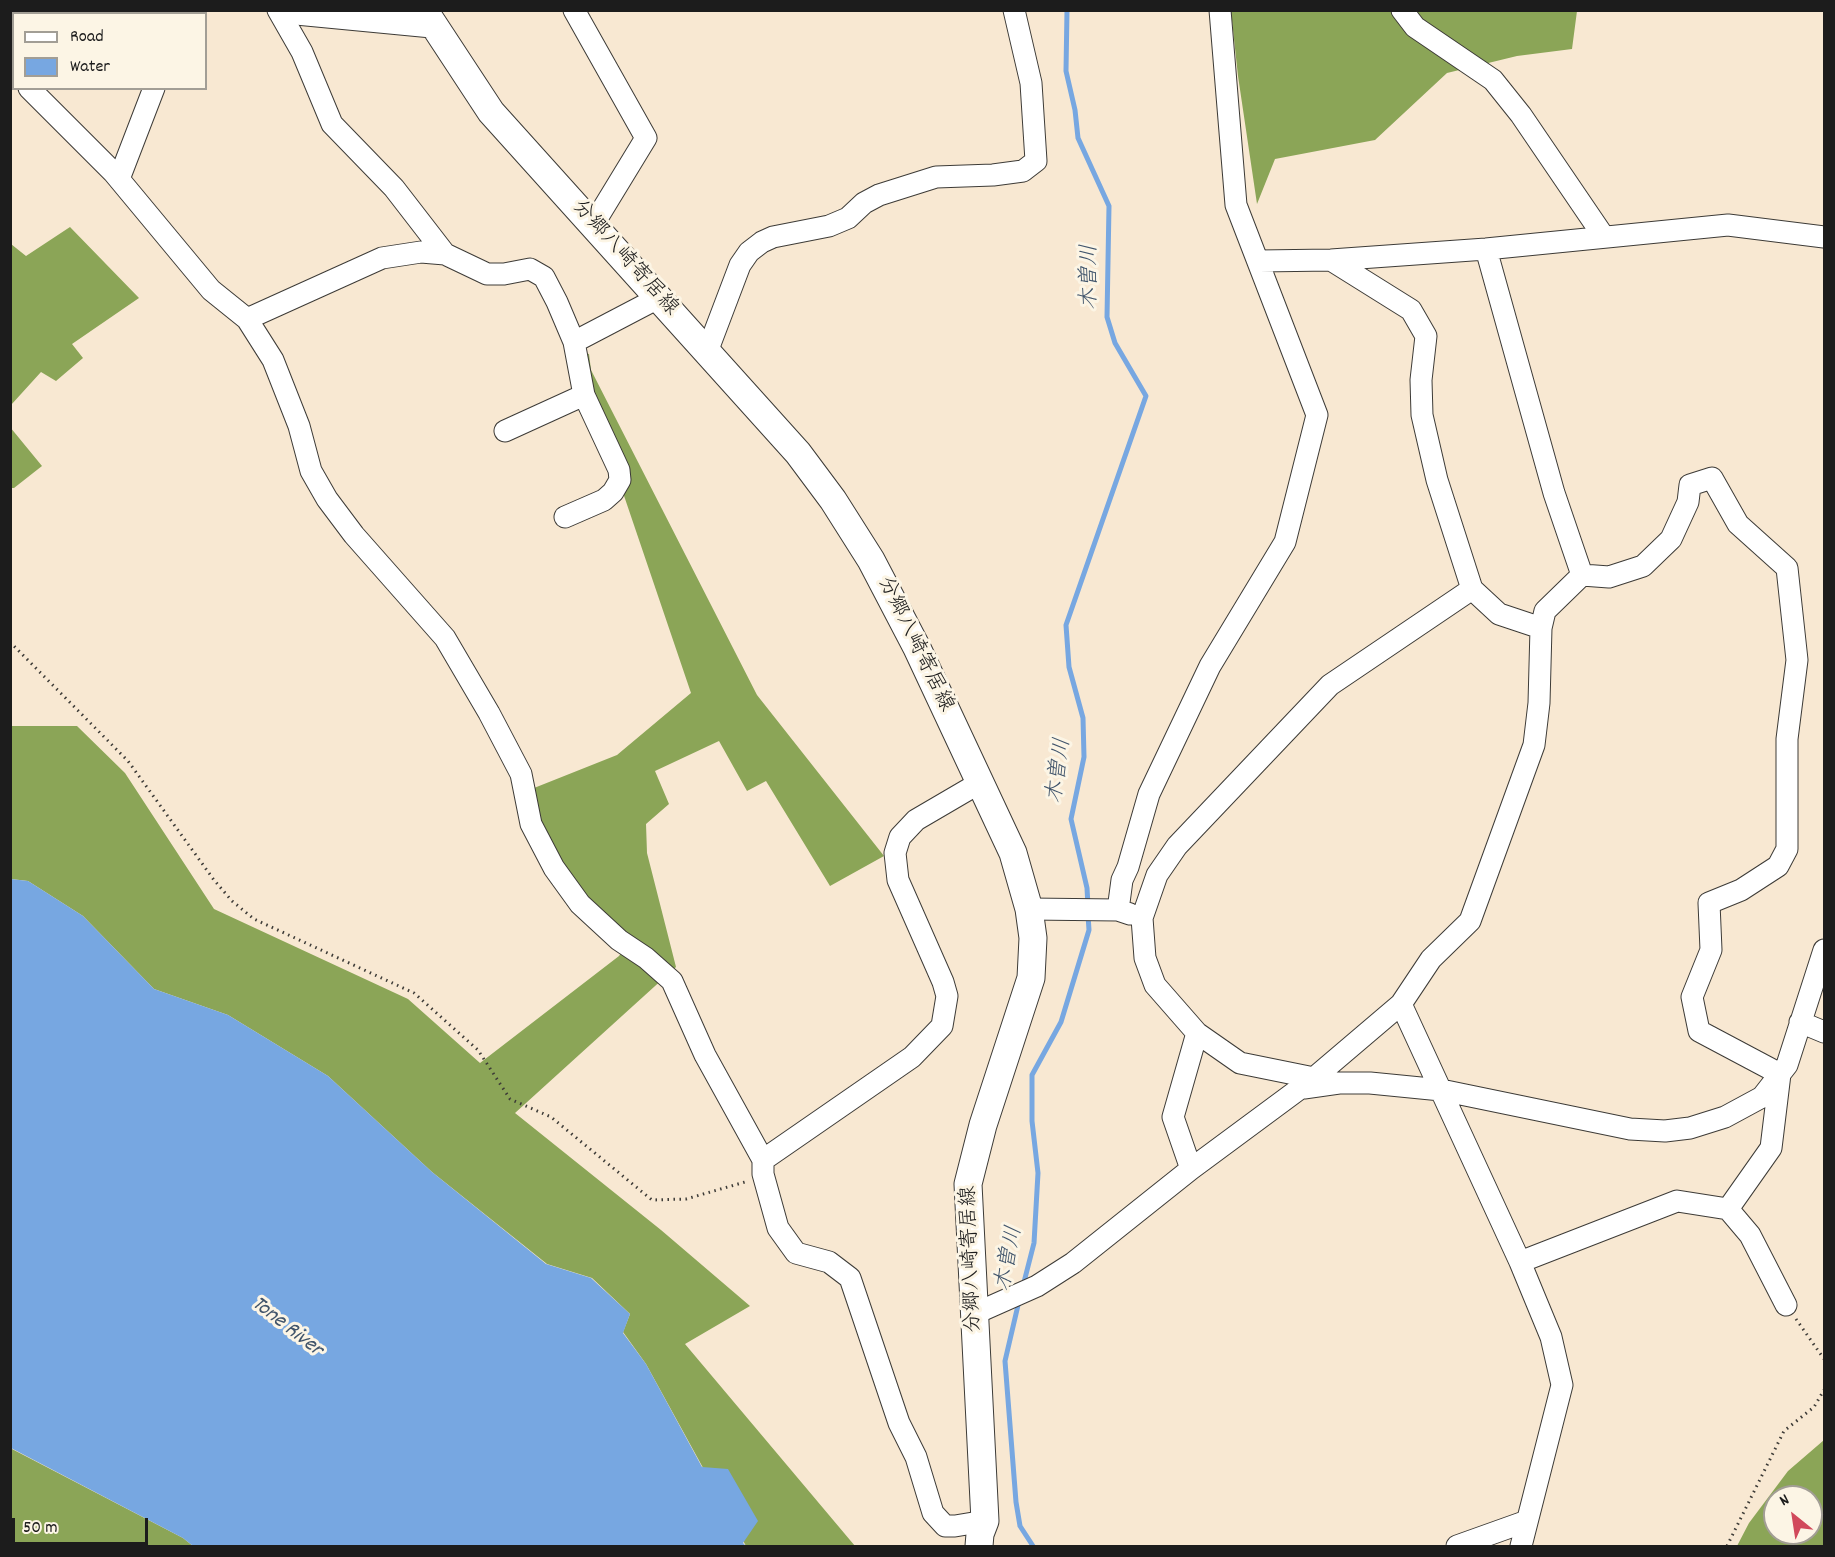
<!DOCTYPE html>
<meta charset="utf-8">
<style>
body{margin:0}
#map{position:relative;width:1835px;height:1557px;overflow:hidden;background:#f8e8d2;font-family:Dekko,sans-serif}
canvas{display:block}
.frame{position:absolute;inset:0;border:12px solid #1c1c1c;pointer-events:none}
.legend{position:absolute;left:12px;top:12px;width:195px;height:78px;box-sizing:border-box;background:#fcf5e5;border:2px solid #a29e95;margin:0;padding:8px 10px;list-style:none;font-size:18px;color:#1c1c1c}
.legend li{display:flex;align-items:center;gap:12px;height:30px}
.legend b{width:30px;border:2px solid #a29e95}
.north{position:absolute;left:1763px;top:1485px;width:60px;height:60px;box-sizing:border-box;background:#fcf5e5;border:2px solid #a29e95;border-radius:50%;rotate:330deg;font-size:16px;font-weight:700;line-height:24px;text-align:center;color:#1c1c1c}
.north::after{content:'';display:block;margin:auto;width:21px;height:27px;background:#d1495b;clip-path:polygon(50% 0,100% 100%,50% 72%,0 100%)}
.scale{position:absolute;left:12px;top:1518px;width:136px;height:27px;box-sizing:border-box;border:3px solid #1c1c1c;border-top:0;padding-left:8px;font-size:18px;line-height:21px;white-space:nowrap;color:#1c1c1c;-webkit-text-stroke:4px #fcf5e5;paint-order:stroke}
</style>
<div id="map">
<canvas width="1835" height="1557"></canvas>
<div class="frame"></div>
<ul class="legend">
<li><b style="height:8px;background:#fff"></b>Road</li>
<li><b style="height:16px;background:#77a7e1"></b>Water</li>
</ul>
<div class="north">N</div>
<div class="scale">50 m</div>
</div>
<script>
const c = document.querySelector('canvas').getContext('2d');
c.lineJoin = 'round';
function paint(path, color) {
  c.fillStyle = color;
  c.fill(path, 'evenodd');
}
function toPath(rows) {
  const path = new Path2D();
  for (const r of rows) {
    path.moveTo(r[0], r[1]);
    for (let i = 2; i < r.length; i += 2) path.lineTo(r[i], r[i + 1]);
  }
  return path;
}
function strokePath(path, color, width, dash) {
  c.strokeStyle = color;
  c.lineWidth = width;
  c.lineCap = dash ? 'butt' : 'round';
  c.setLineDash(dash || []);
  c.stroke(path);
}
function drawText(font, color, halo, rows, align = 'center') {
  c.font = font + ' Dekko,"Klee One",sans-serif';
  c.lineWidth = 6;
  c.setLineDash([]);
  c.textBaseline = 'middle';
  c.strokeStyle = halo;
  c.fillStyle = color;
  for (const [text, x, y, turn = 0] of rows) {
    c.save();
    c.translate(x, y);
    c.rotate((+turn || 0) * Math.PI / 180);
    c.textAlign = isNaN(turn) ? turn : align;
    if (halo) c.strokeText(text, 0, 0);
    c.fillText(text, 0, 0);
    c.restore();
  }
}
const forest = toPath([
 [1231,11,1577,11,1572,49,1517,56,1447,73,1375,140,1275,159,1257,204,1238,76],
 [70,227,139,298,72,344,83,358,56,381,41,372,11,405,11,244,26,256],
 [584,353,589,354,591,370,757,695,884,856,830,886,766,781,747,791,719,741,655,771,669,804,646,824,647,853,676,967,515,1113,661,1230,750,1306,685,1344,855,1546,746,1546,646,1364,623,1332,630,1314,592,1278,547,1264,432,1172,328,1076,228,1015,154,989,83,916,28,881,11,879,11,726,77,726,125,773,214,909,408,999,480,1063,619,956,631,939,586,895,542,835,529,790,617,755,691,693,583,375],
 [10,427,42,466,14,488,11,488],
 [1824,1440,1824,1546,1737,1546,1749,1523,1788,1471],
 [1775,1497,1811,1497,1811,1533,1775,1533],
 [10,1448,183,1538,193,1546,11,1546]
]);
const water = toPath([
 [11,879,28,881,83,916,154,989,228,1015,328,1076,432,1172,546,1264,591,1278,630,1314,623,1333,646,1364,702,1467,728,1469,758,1521,743,1543,746,1546,193,1546,183,1538,11,1448]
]);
const stream = toPath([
 [1067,10,1066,71,1075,110,1078,138,1109,206,1107,317,1115,343,1146,396,1066,625,1069,667,1083,718,1084,757,1071,819,1087,888,1088,906],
 [1023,1286,1034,1243,1038,1173,1032,1121,1032,1075,1061,1022,1089,930,1088,915],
 [1019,1301,1005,1361,1016,1502,1020,1526,1033,1546]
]);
const path = toPath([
 [10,642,128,761,214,880,232,901,254,919,414,993,478,1050,510,1099,551,1117,652,1200,686,1199,745,1182],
 [1796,1319,1824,1359],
 [1727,1546,1784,1431,1814,1407,1824,1390]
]);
const minor = toPath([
 [278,10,302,52,332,124,394,188,445,254],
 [574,10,646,138,593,225],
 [1402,10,1415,27,1493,80,1521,115,1604,237],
 [184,14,185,10],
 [10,70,14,73],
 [29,88,113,172,211,290,247,319,273,360,299,426,311,471,327,499,354,535,445,638,489,713,521,774,531,824,554,868,580,904,619,940,646,958,672,981,705,1055,763,1160,763,1174,778,1228,796,1253,829,1262,850,1278,899,1423,916,1457,933,1513,945,1526,955,1526,985,1521],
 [119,179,154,88],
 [1486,249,1554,493,1582,575],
 [1259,261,1331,260,1486,249,1728,225,1824,237],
 [247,319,382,258,421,252,445,254,487,274,504,274,530,269,544,277,557,302,574,342,584,395,619,470,620,480,613,492,604,500,565,517],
 [574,342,660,297],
 [707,352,740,265,749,252,762,242,773,237,829,226,848,218,864,203,879,195,936,177,993,175,1023,171,1036,161,1031,83,1014,10],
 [505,431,584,395],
 [1472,589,1499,614,1541,628],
 [1029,909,1118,910,1130,914],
 [1118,910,1122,880,1128,867,1149,794,1210,666,1285,542,1317,415,1236,205,1220,10],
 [1401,1004,1520,1262,1551,1337,1562,1385,1521,1546],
 [1800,1022,1824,1032],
 [1314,1078,1240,1063,1197,1033,1155,985,1145,958,1142,918,1157,875,1177,846,1330,685,1472,589,1437,480,1422,415,1421,380,1426,336,1411,310,1331,260],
 [1304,1088,1339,1083,1370,1083,1441,1090,1630,1129,1665,1131,1690,1128,1725,1117,1762,1097,1787,1065,1824,950],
 [763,1160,912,1057,942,1026,947,996,943,982,898,880,895,853,900,837,916,820,981,782],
 [1191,1169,1173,1117,1197,1033],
 [1520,1262,1677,1201,1728,1209,1750,1235,1786,1305],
 [974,1314,1037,1286,1073,1263,1191,1169,1314,1078,1401,1004,1431,959,1470,921,1534,745,1539,703,1541,628,1545,611,1582,575,1609,577,1643,566,1671,539,1688,502,1690,485,1712,478,1738,524,1787,568,1797,660,1787,739,1787,849,1778,866,1741,890,1709,903,1711,950,1692,997,1699,1031,1780,1074,1771,1148,1728,1209],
 [1457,1546,1527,1521]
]);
const major = toPath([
 [286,10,432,24],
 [424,10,491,112,798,453,833,500,871,560,917,648,1013,853,1029,909,1033,938,1031,978,983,1125,968,1184,985,1521,980,1534,979,1546]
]);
const streetNames = [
 ["分郷八崎寄居線",624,259,48],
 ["分郷八崎寄居線",914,645,64],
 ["分郷八崎寄居線",973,1259,-92]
];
const waterNames = [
 ["木曽川",1092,277,-90],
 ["木曽川",1061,771,-82],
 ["木曽川",1011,1259,-79],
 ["Tone River",286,1328,38]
];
paint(forest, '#8ba557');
paint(water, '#77a7e1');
strokePath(stream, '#77a7e1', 5);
strokePath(minor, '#3d3b37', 23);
strokePath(major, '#3d3b37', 29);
strokePath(path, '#3d3b37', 3, [1.5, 4.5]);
strokePath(minor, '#fff', 21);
strokePath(major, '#fff', 27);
drawText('21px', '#1c1c1c', '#fcf5e5', streetNames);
drawText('italic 22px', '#40546b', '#fcf5e5', waterNames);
</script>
